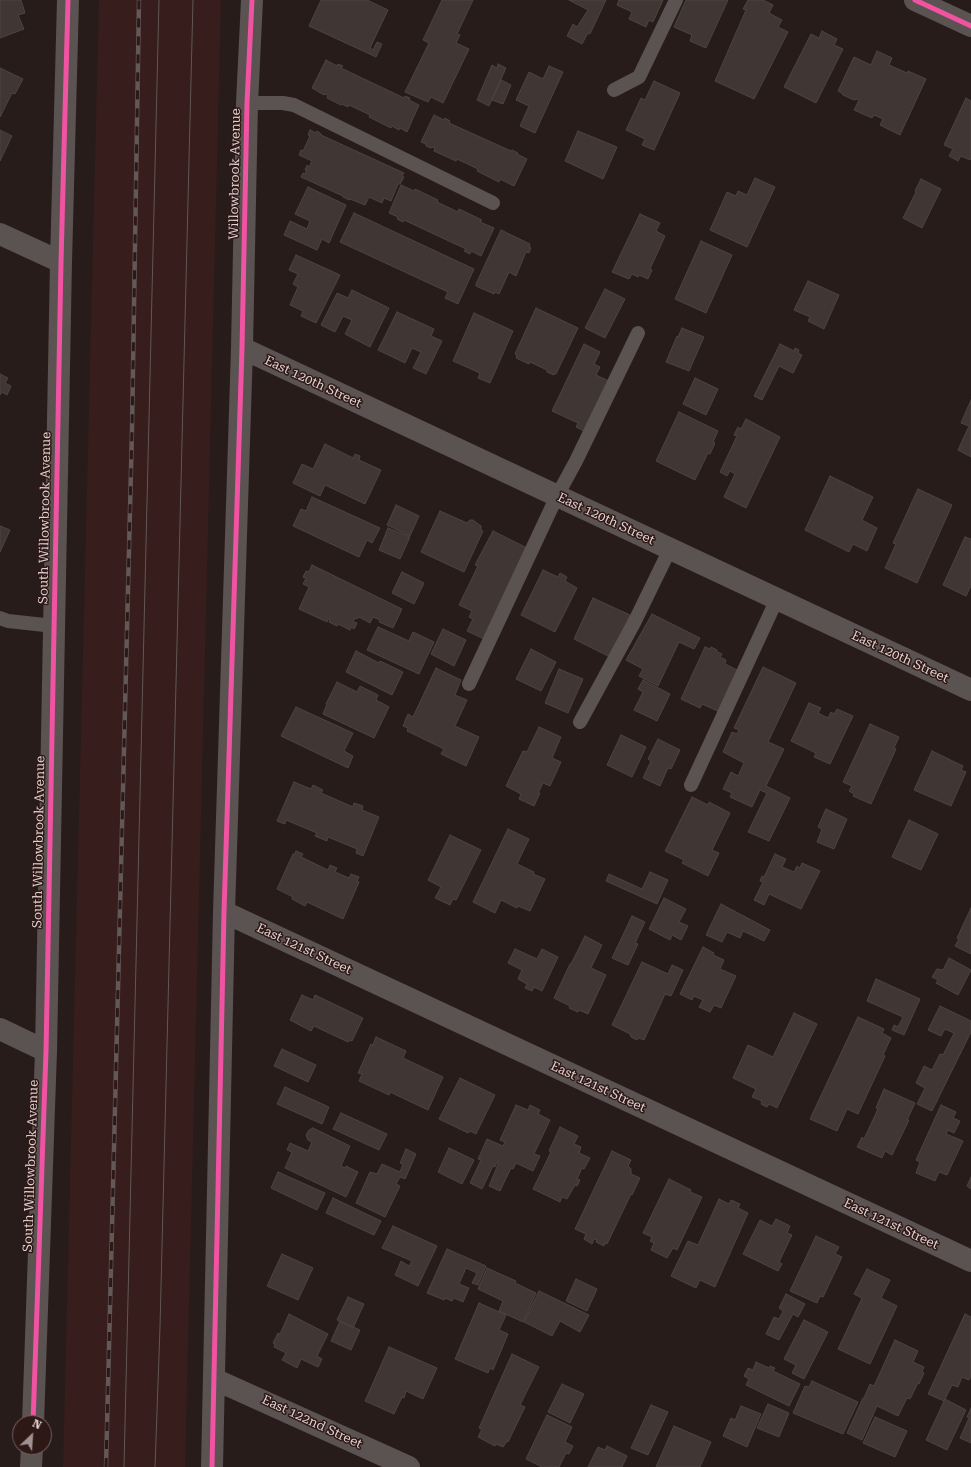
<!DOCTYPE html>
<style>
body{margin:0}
#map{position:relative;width:971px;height:1467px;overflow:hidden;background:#281c1b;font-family:"Roboto Serif",serif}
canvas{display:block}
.north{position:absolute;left:12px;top:1415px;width:40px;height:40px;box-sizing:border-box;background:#2d1816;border:1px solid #756260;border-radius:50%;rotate:25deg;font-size:11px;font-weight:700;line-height:16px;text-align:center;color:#e1d2d0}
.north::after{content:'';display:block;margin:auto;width:14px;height:18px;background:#a09291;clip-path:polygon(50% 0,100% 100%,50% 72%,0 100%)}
</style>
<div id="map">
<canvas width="971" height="1467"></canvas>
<div class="north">N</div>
</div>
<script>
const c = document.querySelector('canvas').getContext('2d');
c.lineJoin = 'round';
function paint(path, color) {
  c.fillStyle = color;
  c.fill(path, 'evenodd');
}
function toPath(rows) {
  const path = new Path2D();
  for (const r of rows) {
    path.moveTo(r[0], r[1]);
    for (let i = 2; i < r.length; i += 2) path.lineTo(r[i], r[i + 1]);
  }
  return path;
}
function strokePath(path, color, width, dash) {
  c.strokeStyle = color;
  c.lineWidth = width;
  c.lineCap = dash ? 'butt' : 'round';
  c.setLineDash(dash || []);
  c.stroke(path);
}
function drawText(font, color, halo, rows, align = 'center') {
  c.font = font + ' "Roboto Serif",serif';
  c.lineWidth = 3;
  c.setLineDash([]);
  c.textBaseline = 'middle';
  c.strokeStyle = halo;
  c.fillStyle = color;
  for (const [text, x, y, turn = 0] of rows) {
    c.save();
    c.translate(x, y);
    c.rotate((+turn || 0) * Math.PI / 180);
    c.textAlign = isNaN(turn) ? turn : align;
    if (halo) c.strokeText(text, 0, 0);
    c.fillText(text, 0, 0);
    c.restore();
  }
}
const built = toPath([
 [99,0,221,0,185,1467,63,1467]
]);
const building = toPath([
 [0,0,21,0,25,13,18,15,24,29,0,38,0,0],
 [321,0,367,0,388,10,370,48,373,50,377,42,382,44,376,57,309,26,321,0],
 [442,0,473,0,457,34,460,35,456,43,469,49,443,103,431,97,428,102,405,92,429,43,423,40,442,0],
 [569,0,606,0,590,34,588,33,582,44,567,36,573,24,577,27,588,10,569,0],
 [619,0,663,0,653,22,649,20,646,27,629,19,632,12,617,5,619,0],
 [686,0,728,0,706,48,690,41,692,35,674,27,686,0],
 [748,0,763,0,773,5,769,13,782,20,778,27,788,32,754,99,715,81,746,10,743,9,748,0],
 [822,31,837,39,834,45,843,49,816,103,784,87,811,34,819,38,822,31],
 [877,51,892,58,889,65,907,73,908,71,926,79,900,135,880,125,883,119,874,115,872,118,854,110,859,100,857,99,854,100,843,95,842,93,838,91,854,57,871,65,877,51],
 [326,60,337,66,338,64,343,66,341,68,404,98,405,96,410,98,409,100,419,105,407,132,400,128,399,130,392,126,391,128,369,117,370,115,349,105,348,107,342,104,341,105,327,98,328,95,325,94,324,95,312,88,326,60],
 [498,64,506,68,489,106,477,100,492,65,497,68,498,64],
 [549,66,563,72,535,133,520,126,529,106,516,100,529,72,543,79,549,66],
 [0,68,23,79,15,94,12,93,0,117,0,68],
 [501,80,511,85,503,104,492,100,501,80],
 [654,81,680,93,654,150,642,145,645,139,626,130,641,98,645,100,654,81],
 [966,98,971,101,971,157,970,160,961,156,958,161,949,156,953,149,944,145,966,98],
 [434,115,444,120,445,118,450,121,449,123,511,151,512,150,518,153,517,154,527,159,514,186,500,179,499,182,477,171,478,169,457,159,456,161,434,151,435,148,432,147,431,148,426,146,426,144,421,142,434,115],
 [0,130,12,136,0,161,0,130],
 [310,130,316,133,317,131,321,134,321,135,404,173,402,176,404,177,400,184,398,184,391,201,384,198,382,203,369,197,365,205,350,199,349,200,343,197,343,196,301,177,303,173,305,174,307,170,305,170,307,165,309,167,312,161,299,155,301,150,303,151,310,136,308,135,310,130],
 [578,131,617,147,603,179,565,161,578,131],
 [755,178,775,187,747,247,710,230,727,192,736,196,738,191,747,195,755,178],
 [921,179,941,189,922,228,903,218,916,192,915,191,921,179],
 [401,185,414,191,415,189,438,200,437,202,458,212,459,209,482,220,480,222,494,228,481,256,471,251,470,254,464,251,466,249,404,220,403,222,397,219,398,217,389,213,401,185],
 [308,187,346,205,329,243,322,239,317,250,284,235,290,221,307,229,310,221,295,214,308,187],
 [354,213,474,269,458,304,445,298,448,292,340,242,354,213],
 [640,214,660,223,656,231,665,236,650,269,652,270,648,279,639,275,638,277,632,274,629,279,612,272,640,214],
 [501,230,530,244,529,246,531,248,529,253,526,252,516,276,509,272,499,294,495,292,494,294,476,286,476,284,501,230],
 [701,241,732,255,706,313,675,299,701,241],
 [296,255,340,275,316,323,301,316,303,311,290,305,298,287,293,284,298,274,289,270,296,255],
 [808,281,839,295,824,329,808,321,810,317,794,310,808,281],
 [605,289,625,299,605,338,585,328,605,289],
 [352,290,389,308,370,347,345,334,352,320,343,316,335,332,321,325,337,293,348,298,352,290],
 [536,308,578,328,556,374,555,373,554,375,547,372,547,370,530,362,529,364,516,358,517,356,515,354,536,308],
 [397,312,434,329,431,336,442,341,426,374,413,368,421,352,412,348,405,363,378,350,397,312],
 [474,313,513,331,490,383,478,378,480,373,453,361,474,313],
 [682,328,704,337,689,371,666,362,677,336,678,337,682,328],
 [584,344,600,352,594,364,600,367,596,375,609,381,586,432,576,427,578,423,552,411,584,344],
 [780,344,794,351,795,348,799,350,798,353,802,355,793,373,779,366,762,400,754,396,780,344],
 [0,374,8,378,5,383,11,386,7,395,2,392,0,395,0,374],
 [695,378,718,389,706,415,683,404,695,378],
 [971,400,971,457,958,450,969,426,961,423,971,400],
 [679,412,718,431,713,442,715,443,710,454,708,453,695,480,656,461,679,412],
 [746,419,780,437,746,508,724,497,735,474,730,471,727,476,720,472,737,436,734,435,738,427,741,429,746,419],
 [325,444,353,458,355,454,360,456,359,460,381,470,365,504,325,485,320,496,293,483,302,464,313,469,325,444],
 [830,476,873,497,862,520,877,528,867,551,853,544,849,552,805,530,830,476],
 [918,489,952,505,917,583,885,568,896,544,893,543,918,489],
 [312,497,380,528,372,543,367,540,359,557,293,526,301,509,306,511,312,497],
 [396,505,419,516,410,536,387,525,396,505],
 [440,511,467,523,470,520,473,520,481,526,481,530,483,531,464,572,421,552,440,511],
 [0,526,10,530,0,552,0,526],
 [388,528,410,537,400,559,379,550,388,528],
 [493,531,529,549,484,639,467,631,473,619,469,617,472,611,459,605,478,566,475,565,493,531],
 [965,537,971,539,971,586,966,596,943,585,965,537],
 [312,565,402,609,393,628,379,622,380,620,373,617,370,623,359,617,357,619,355,618,353,622,357,623,354,629,351,627,350,630,338,624,337,626,329,622,330,620,328,619,327,622,299,609,309,587,303,584,306,578,303,577,306,571,309,572,312,565],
 [543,570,558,577,560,573,567,577,565,581,577,588,555,632,521,615,543,570],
 [402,572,424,583,414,604,392,593,402,572],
 [593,598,630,615,610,657,574,639,593,598],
 [652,614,700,638,694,649,679,642,658,686,639,676,643,669,626,660,652,614],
 [378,627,409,641,413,632,434,642,419,674,367,650,378,627],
 [443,629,466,640,454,666,431,654,443,629],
 [705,647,710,649,711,647,717,650,716,651,722,654,720,657,726,660,725,664,739,671,720,712,702,704,700,708,681,699,705,647],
 [531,649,556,662,541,691,516,679,531,649],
 [356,651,379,663,380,661,403,672,392,695,346,672,356,651],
 [763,667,796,683,768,742,784,749,766,786,790,798,769,841,748,832,767,793,760,790,752,807,730,797,732,793,723,789,731,772,738,776,744,763,723,752,732,732,737,734,739,730,734,728,763,667],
 [436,668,461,680,455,695,467,700,455,726,479,737,466,766,441,754,444,749,407,731,408,728,403,726,408,714,413,717,436,668],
 [559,669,583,679,568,713,545,703,559,669],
 [643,680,670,694,657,721,634,710,643,692,638,689,643,680],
 [337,682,357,692,360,686,378,695,376,700,389,707,374,738,323,714,327,704,326,704,337,682],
 [809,703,821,708,818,713,828,718,831,712,834,714,837,709,853,716,830,764,814,757,816,753,791,741,809,703],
 [296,707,353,733,344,751,353,756,348,768,281,736,296,707],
 [870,724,899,737,894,748,896,749,871,804,853,796,854,794,849,791,852,786,843,782,870,724],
 [539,727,561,737,552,758,561,762,550,786,543,783,538,793,540,793,534,806,519,799,521,794,506,786,523,751,527,752,539,727],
 [621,735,646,747,632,777,607,765,621,735],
 [658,739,680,750,671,769,668,768,660,786,643,778,651,761,648,759,658,739],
 [932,751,963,766,961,770,966,772,951,806,914,790,932,751],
 [294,782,311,789,313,785,323,790,321,793,353,807,354,803,363,806,362,810,379,817,363,856,356,853,357,849,328,837,327,841,315,836,317,833,286,820,285,824,277,821,294,782],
 [692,797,708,805,709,802,730,813,712,850,719,853,708,876,682,863,684,860,665,851,692,797],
 [826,809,847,819,834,849,817,842,822,829,818,827,826,809],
 [909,820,938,834,921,870,892,857,909,820],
 [508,829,529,839,517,864,534,872,533,874,545,879,530,911,518,906,517,908,501,900,495,913,473,902,508,829],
 [450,835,481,850,456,900,453,899,450,905,435,898,441,887,428,880,450,835],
 [296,851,303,854,301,857,328,870,330,865,337,868,335,872,349,878,351,874,359,877,357,881,359,882,343,919,307,902,305,906,292,899,293,897,277,889,293,854,295,854,296,851],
 [775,854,786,859,782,867,794,872,797,866,800,868,802,863,820,871,801,909,769,894,764,905,754,900,763,882,760,881,762,876,764,877,775,854],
 [650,872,668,880,657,904,606,881,609,874,642,889,650,872],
 [664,898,686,909,679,922,688,926,681,940,672,935,670,940,649,929,664,898],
 [721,904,770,930,764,941,743,931,740,938,727,932,722,942,706,935,721,904],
 [971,908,971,954,955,946,959,939,957,938,971,908],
 [632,916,645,922,635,943,638,944,628,965,612,958,632,916],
 [585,936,602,945,591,968,606,975,588,1014,579,1010,578,1012,569,1008,570,1006,554,998,570,964,571,964,585,936],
 [703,947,714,953,713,955,724,960,720,969,736,976,721,1008,714,1005,710,1012,699,1007,703,1000,694,996,692,1000,680,994,703,947],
 [515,949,537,959,542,949,558,957,542,991,534,987,532,991,525,988,527,984,518,979,522,970,508,963,515,949],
 [949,958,971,970,958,995,936,983,938,980,932,977,937,969,943,970,949,958],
 [642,962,668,974,672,965,683,970,671,996,665,994,644,1040,639,1038,637,1040,631,1037,630,1034,612,1025,642,962],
 [876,979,920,999,904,1035,892,1030,894,1025,898,1027,903,1017,867,1001,876,979],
 [302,995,313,1000,315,995,363,1018,352,1041,349,1040,348,1042,314,1026,311,1031,290,1020,302,995],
 [940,1006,971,1021,971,1032,932,1111,917,1104,925,1088,916,1083,924,1066,932,1070,940,1054,943,1055,954,1033,945,1029,941,1036,928,1030,940,1006],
 [794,1013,817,1024,777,1108,769,1104,767,1107,761,1104,762,1101,752,1097,756,1089,733,1078,748,1045,773,1057,794,1013],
 [858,1017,884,1029,882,1033,891,1038,883,1055,885,1056,858,1114,847,1109,837,1131,810,1119,858,1017],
 [376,1037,406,1051,403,1058,443,1077,428,1110,390,1092,389,1095,359,1081,362,1074,358,1073,371,1044,373,1045,376,1037],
 [282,1049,316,1065,308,1082,274,1066,282,1049],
 [460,1078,495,1095,476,1134,470,1131,468,1133,439,1119,460,1078],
 [285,1087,329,1107,322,1124,277,1104,285,1087],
 [884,1089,915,1103,907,1120,909,1120,892,1155,885,1151,882,1158,857,1147,862,1137,864,1139,878,1109,876,1108,884,1089],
 [516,1105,528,1110,530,1105,540,1110,538,1114,550,1120,534,1154,540,1156,533,1171,516,1163,513,1169,511,1168,500,1191,489,1186,499,1162,497,1162,495,1167,493,1166,482,1189,470,1183,481,1160,478,1159,487,1139,503,1146,505,1142,500,1140,516,1105],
 [941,1105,956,1112,953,1118,960,1121,954,1133,948,1130,946,1134,963,1141,947,1175,939,1172,935,1181,916,1173,920,1162,916,1160,941,1105],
 [341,1113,387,1134,379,1150,333,1129,341,1113],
 [560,1127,578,1136,574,1144,581,1147,579,1153,590,1158,584,1169,582,1168,577,1179,580,1180,577,1186,575,1185,567,1199,562,1197,560,1202,533,1189,551,1152,549,1151,560,1127],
 [313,1128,350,1146,341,1166,345,1168,346,1166,358,1172,346,1197,285,1168,292,1152,287,1150,290,1143,308,1151,312,1142,308,1140,306,1135,309,1130,313,1128],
 [449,1148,474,1160,462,1184,438,1172,449,1148],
 [406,1149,416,1154,405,1179,400,1177,396,1184,400,1186,385,1217,356,1203,370,1172,377,1174,382,1164,400,1172,403,1164,400,1163,406,1149],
 [612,1151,631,1160,628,1166,631,1169,631,1174,640,1178,632,1195,631,1194,607,1244,605,1243,604,1246,596,1242,597,1240,594,1239,592,1244,584,1239,586,1234,575,1229,612,1151],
 [278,1172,325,1193,317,1210,271,1188,278,1172],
 [971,1177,971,1189,967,1186,971,1177],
 [669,1179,691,1190,690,1192,702,1197,677,1250,673,1248,667,1258,651,1250,654,1243,650,1241,652,1237,643,1233,669,1179],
 [333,1198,381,1221,374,1235,326,1213,333,1198],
 [719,1199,729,1204,731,1200,740,1204,738,1208,748,1213,715,1287,700,1280,696,1288,671,1276,688,1241,698,1245,719,1199],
 [776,1219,790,1226,787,1233,792,1235,779,1262,782,1264,778,1271,743,1254,760,1220,772,1226,776,1219],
 [393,1226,437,1246,418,1286,395,1275,401,1261,409,1266,412,1261,382,1248,393,1226],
 [816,1236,839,1247,835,1254,842,1257,823,1297,820,1296,817,1303,790,1291,816,1236],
 [447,1249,486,1266,478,1285,472,1283,477,1273,466,1268,459,1284,469,1288,463,1302,454,1298,452,1301,445,1298,444,1300,427,1293,447,1249],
 [282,1254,313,1268,298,1300,267,1286,282,1254],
 [487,1268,516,1281,515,1283,536,1293,523,1322,499,1311,503,1301,478,1289,487,1268],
 [867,1269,890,1280,881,1298,897,1306,870,1364,838,1349,862,1298,854,1294,867,1269],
 [576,1279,597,1289,587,1311,566,1301,576,1279],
 [539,1291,589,1315,580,1332,560,1321,552,1336,524,1322,539,1291],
 [786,1294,805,1304,798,1317,793,1314,779,1340,766,1334,774,1317,779,1319,783,1311,779,1308,786,1294],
 [348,1297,364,1304,353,1328,337,1320,348,1297],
 [479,1303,506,1315,499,1330,508,1334,493,1370,490,1368,488,1373,455,1359,479,1303],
 [289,1314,328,1334,317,1356,322,1359,318,1367,301,1359,297,1368,282,1360,286,1353,274,1347,275,1344,273,1343,278,1333,280,1334,289,1314],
 [965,1314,971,1317,971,1376,969,1380,962,1377,958,1387,952,1385,944,1401,928,1394,965,1314],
 [804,1320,828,1332,804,1379,792,1373,796,1365,784,1359,804,1320],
 [340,1321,360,1330,351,1350,331,1341,340,1321],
 [895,1340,918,1351,913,1362,924,1367,922,1372,924,1373,919,1384,918,1383,910,1399,907,1398,898,1416,877,1406,862,1440,847,1433,863,1398,864,1398,870,1384,874,1386,895,1340],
 [389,1347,437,1368,423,1399,406,1391,404,1398,402,1397,394,1414,365,1401,389,1347],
 [512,1354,539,1367,520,1405,525,1407,508,1442,507,1441,503,1447,496,1444,495,1446,478,1437,482,1429,479,1428,512,1354],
 [756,1362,769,1368,770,1366,775,1368,773,1371,800,1384,789,1406,746,1385,749,1379,744,1376,748,1368,753,1370,756,1362],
 [812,1381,858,1402,843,1434,793,1413,805,1386,809,1387,812,1381],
 [562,1384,584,1394,570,1423,548,1412,562,1384],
 [945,1399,966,1410,947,1450,926,1440,945,1399],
 [768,1404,789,1413,779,1437,757,1428,768,1404],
 [651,1405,668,1412,648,1455,631,1448,651,1405],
 [741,1406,761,1414,747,1447,723,1436,731,1418,735,1420,741,1406],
 [971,1408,971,1443,960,1438,969,1418,967,1417,971,1408],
 [547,1415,572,1427,565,1442,573,1446,569,1454,566,1453,559,1467,552,1466,552,1467,542,1467,526,1459,547,1415],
 [875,1417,907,1431,895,1457,863,1443,875,1417],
 [674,1426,711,1442,700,1467,656,1467,674,1426],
 [607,1446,627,1456,622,1467,588,1467,598,1447,605,1450,607,1446]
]);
const service = toPath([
 [614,90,639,77,676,0],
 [247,103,283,103,294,105,493,203],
 [0,618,8,621,54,626],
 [469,684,557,496,576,461,638,333],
 [580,722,634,623,670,549],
 [691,785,777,599]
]);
const minor = toPath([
 [0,234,61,262],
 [242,348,971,690],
 [224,912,971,1261],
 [0,1029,46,1051],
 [214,1379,409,1467],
 [33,1423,46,1051,61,262,68,0],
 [31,1467,32,1447],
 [212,1467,224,912,242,348,247,103,252,0]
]);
const tertiary = toPath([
 [915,0,971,26]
]);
const tram = toPath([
 [124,1467,159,0],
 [155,1467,160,1327,193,0]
]);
const rail = toPath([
 [106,1467,132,430,139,0]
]);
const cycleway = toPath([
 [915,0,971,26],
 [33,1423,46,1051,61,262,68,0],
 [212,1467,224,912,242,348,247,103,252,0]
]);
const streetNames = [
 ["Willowbrook Avenue",235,174,-89],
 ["East 120th Street",313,382,25],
 ["South Willowbrook Avenue",45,518,-89],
 ["East 120th Street",606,519,25],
 ["East 120th Street",900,657,25],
 ["South Willowbrook Avenue",39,842,-89],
 ["East 121st Street",304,949,25],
 ["East 121st Street",598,1087,25],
 ["South Willowbrook Avenue",31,1166,-88],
 ["East 121st Street",891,1224,25],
 ["East 122nd Street",312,1422,25]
];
paint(built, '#371d1b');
paint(building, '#403633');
strokePath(building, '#4d4440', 1);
strokePath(service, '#5b5252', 14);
strokePath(minor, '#5b5252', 22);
strokePath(tertiary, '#5b5252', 22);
strokePath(tram, '#625857', 1);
strokePath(rail, '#625857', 4.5);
strokePath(rail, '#2d1816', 3, [9]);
strokePath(cycleway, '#f153a3', 5);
drawText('13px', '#e1d2d0', '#2d1816', streetNames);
</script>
